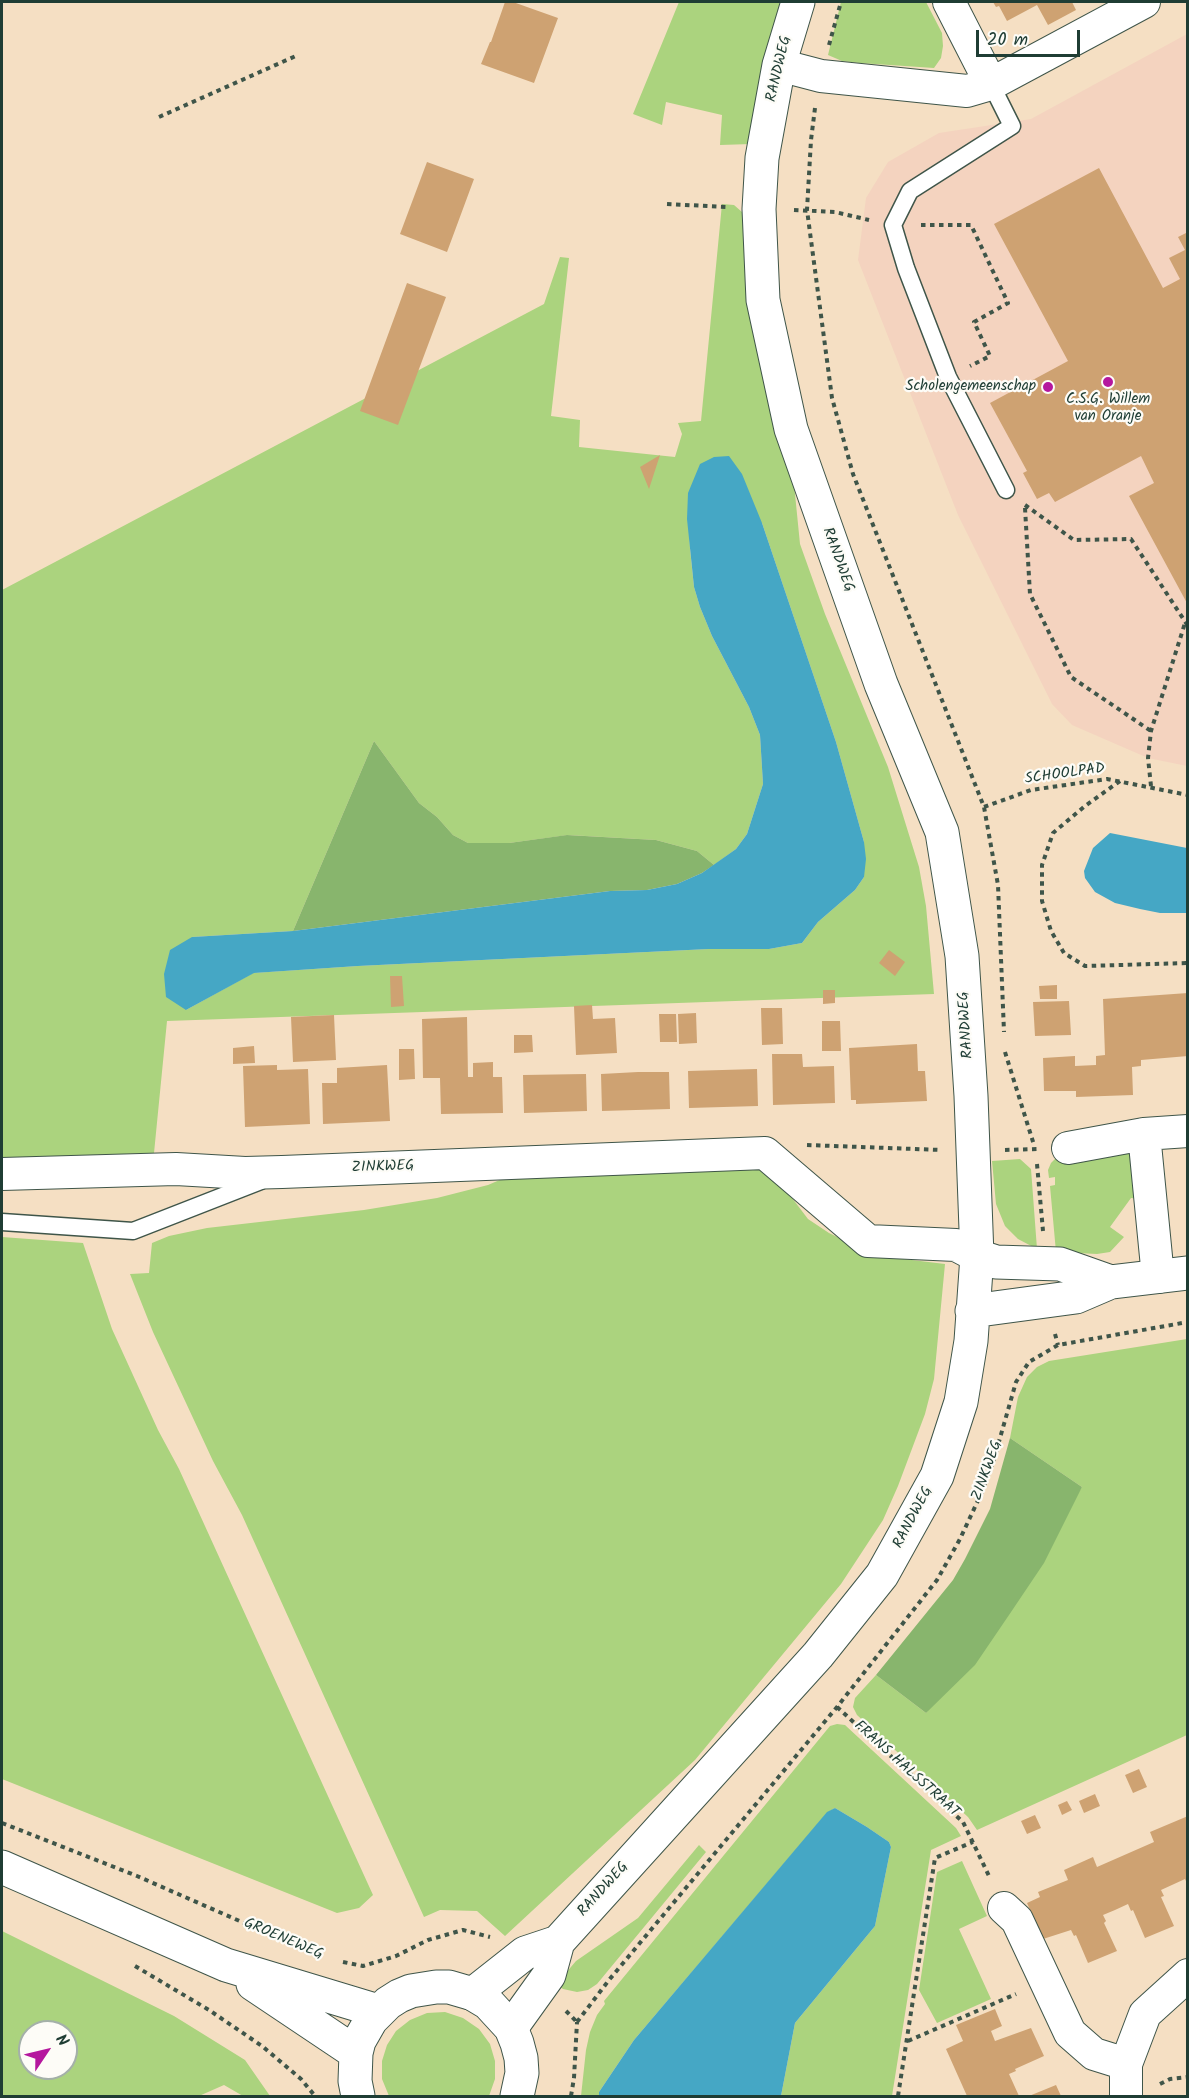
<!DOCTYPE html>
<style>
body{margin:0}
#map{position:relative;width:1189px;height:2098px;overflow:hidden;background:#f5dfc3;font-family:Kalam,sans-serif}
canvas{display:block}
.frame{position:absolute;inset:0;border:3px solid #1f3d34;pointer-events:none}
.north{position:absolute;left:18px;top:2020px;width:60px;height:60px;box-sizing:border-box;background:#fdfcf7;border:2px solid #a4b0a9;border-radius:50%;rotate:55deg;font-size:16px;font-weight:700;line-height:24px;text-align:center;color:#1f3d34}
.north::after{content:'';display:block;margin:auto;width:21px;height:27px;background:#b5179e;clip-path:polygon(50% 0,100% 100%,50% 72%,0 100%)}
.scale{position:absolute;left:976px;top:30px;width:104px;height:27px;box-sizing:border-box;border:3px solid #1f3d34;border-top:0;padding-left:8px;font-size:18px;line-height:21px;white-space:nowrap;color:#1f3d34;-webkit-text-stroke:4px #fdfcf7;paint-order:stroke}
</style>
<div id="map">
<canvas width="1189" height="2098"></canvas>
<div class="frame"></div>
<div class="north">N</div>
<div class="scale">20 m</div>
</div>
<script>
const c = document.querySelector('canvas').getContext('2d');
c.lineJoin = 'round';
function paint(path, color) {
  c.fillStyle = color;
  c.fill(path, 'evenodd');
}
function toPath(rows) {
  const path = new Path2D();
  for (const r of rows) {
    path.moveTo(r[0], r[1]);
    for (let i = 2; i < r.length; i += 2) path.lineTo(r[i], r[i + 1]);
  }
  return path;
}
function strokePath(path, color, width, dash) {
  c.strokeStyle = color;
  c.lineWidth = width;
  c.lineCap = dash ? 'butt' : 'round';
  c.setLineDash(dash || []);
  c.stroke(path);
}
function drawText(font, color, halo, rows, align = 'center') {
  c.font = font + ' Kalam,sans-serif';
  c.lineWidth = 4.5;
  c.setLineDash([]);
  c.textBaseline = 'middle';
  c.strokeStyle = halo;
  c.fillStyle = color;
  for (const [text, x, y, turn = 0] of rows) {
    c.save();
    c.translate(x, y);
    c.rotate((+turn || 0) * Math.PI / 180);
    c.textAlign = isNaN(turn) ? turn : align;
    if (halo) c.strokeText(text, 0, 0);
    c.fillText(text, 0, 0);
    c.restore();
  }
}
const built = toPath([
 [1187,34,1187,766,1148,758,1072,725,1052,704,958,515,858,260,866,198,888,162,939,133,1031,119]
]);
const green = toPath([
 [679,2,780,2,763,75,751,144,720,145,722,115,666,102,662,125,633,114],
 [841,2,926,2,942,33,943,46,941,58,934,68,860,63,842,61,828,55],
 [722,204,734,205,742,212,751,214,794,484,800,544,825,614,888,767,919,867,926,906,934,994,167,1021,154,1153,2,1158,2,590,544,304,560,257,569,258,551,416,580,420,579,447,675,457,682,434,678,423,701,421],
 [688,493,762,523,836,742,864,842,864,877,855,890,818,922,802,943,769,949,709,949,358,966,253,973,186,1010,192,937,293,931,374,741,419,803,437,817,453,835,468,843,509,843,568,835,656,840,697,851,714,865,736,849,747,834,763,784,760,735,749,707,712,636,700,607,694,587,690,549],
 [1127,1147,1133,1151,1140,1199,1131,1198,1110,1227,1124,1237,1110,1252,1097,1254,1056,1252,1050,1186,1055,1185,1055,1177,1049,1178,1048,1170,1051,1163,1055,1159],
 [1020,1159,1031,1169,1037,1249,1018,1239,1005,1226,996,1204,992,1161],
 [772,1162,789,1194,808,1219,829,1233,860,1248,895,1258,945,1264,934,1379,925,1414,898,1486,883,1520,841,1584,695,1760,505,1936,477,1911,440,1910,424,1917,242,1515,213,1461,153,1332,130,1274,149,1273,152,1243,169,1236,207,1228,364,1210,437,1198,488,1185,516,1173],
 [2,1237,83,1243,112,1329,158,1430,179,1469,373,1895,359,1908,337,1913,2,1779],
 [1187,1339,1187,1735,977,1830,968,1817,857,1715,853,1707,855,1698,876,1675,926,1713,1082,1487,1010,1438,1018,1397,1027,1377,1037,1367,1049,1361],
 [837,1724,845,1725,956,1828,961,1836,931,1850,892,2096,781,2096,795,2023,875,1926,891,1847,889,1842,867,1827,835,1808,827,1813,634,2040,599,2092,599,2096,581,2096,586,2050,590,2032,597,2015,605,2004,604,2001,830,1726],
 [699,1845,706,1852,597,1984,588,1990,577,1992,563,1989,559,1986,560,1980,576,1961,638,1918],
 [962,1861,987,1916,959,1929,991,1999,937,2023,919,1990,937,1872],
 [2,1931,174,2016,245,2060,270,2096,243,2096,224,2085,199,2096,2,2096],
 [30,2032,66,2032,66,2068,30,2068],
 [445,2012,463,2018,479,2029,490,2044,495,2061,495,2079,489,2096,389,2096,382,2079,382,2061,387,2045,396,2031,410,2020,427,2013]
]);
const forest = toPath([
 [374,741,419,803,437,817,453,835,468,843,509,843,567,835,656,840,697,851,714,865,702,873,677,884,647,890,610,891,293,931],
 [1010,1438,1082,1487,1044,1563,1009,1615,975,1665,926,1713,876,1675,953,1580,965,1559,990,1509]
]);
const water = toPath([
 [729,456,742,474,762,523,836,742,864,842,866,859,864,877,855,890,818,922,802,943,769,949,709,949,358,966,254,973,186,1010,166,997,164,974,170,950,192,937,293,931,610,891,647,890,677,884,702,873,736,849,747,834,763,784,760,735,749,707,712,636,700,607,694,587,687,519,688,493,700,464,714,457],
 [1110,833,1187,848,1187,913,1160,913,1140,909,1115,903,1095,892,1085,878,1084,871,1093,848],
 [835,1808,867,1827,889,1842,891,1847,875,1926,795,2023,781,2096,599,2096,599,2092,634,2040,827,1812]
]);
const building = toPath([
 [505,2,513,2,558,18,534,83,481,64,490,42,491,42],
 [993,2,1072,2,1076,10,1048,25,1037,5,1007,21,999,6,996,7],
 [427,162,474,179,447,252,400,234],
 [1099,168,1163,288,1180,279,1169,258,1185,250,1178,237,1188,232,1188,605,1129,496,1154,483,1141,456,1055,502,1049,493,1037,499,1023,473,1027,471,990,403,1068,361,994,224],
 [407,283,446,297,398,425,360,411],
 [660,455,649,489,640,467],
 [889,950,905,962,895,976,879,963],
 [390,976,402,976,404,1006,391,1007],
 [1057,985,1057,999,1040,999,1039,986],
 [823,990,835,990,835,1003,823,1004],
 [1188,993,1188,1056,1141,1060,1141,1066,1132,1067,1133,1095,1076,1097,1076,1091,1044,1091,1043,1058,1075,1056,1075,1066,1096,1065,1096,1056,1105,1055,1103,999],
 [1069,1001,1071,1035,1035,1036,1033,1002],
 [592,1005,593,1019,615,1018,617,1053,576,1055,574,1006],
 [761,1008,782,1008,783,1044,762,1045],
 [696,1013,697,1043,679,1044,678,1014],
 [659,1014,676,1014,677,1042,660,1042],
 [334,1015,336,1060,293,1062,291,1017],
 [467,1017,468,1077,473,1077,473,1063,493,1062,493,1077,502,1077,503,1113,441,1114,440,1078,423,1078,422,1019],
 [822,1021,840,1021,841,1051,822,1051],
 [514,1035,532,1035,533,1052,514,1053],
 [917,1044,918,1071,925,1071,927,1101,856,1104,856,1100,851,1100,849,1048],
 [254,1046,255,1063,233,1064,233,1048],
 [399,1049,414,1049,415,1079,399,1080],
 [772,1054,802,1054,803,1067,834,1066,835,1103,773,1105],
 [277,1065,277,1070,308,1069,310,1124,245,1127,243,1066],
 [387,1065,390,1121,323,1124,322,1083,337,1083,337,1068],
 [757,1069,758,1106,689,1108,688,1071],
 [638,1072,669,1072,670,1109,602,1111,601,1074],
 [586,1074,587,1111,524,1113,523,1075],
 [1139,1769,1147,1787,1133,1793,1125,1775],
 [1095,1794,1100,1806,1084,1813,1079,1801],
 [1067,1801,1072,1810,1062,1815,1058,1805],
 [1035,1815,1041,1828,1027,1834,1021,1821],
 [1188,1816,1188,1885,1185,1879,1161,1890,1164,1896,1161,1897,1174,1926,1145,1938,1133,1910,1131,1911,1128,1904,1115,1910,1103,1915,1106,1921,1104,1923,1117,1951,1088,1963,1076,1935,1074,1936,1071,1930,1043,1939,1027,1903,1040,1897,1038,1892,1068,1880,1064,1870,1093,1857,1097,1867,1154,1842,1150,1832],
 [995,2009,1002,2026,991,2031,995,2041,1031,2028,1044,2056,1015,2069,1016,2071,1009,2074,1019,2096,967,2096,946,2049,963,2041,956,2025],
 [1056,2085,1061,2096,1029,2096]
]);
const path = toPath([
 [829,45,841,2],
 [815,108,811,140,807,210,832,398,853,474,984,807,998,885,1004,1032],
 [159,117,298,55],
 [667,204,726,207],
 [794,210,835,212,869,220],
 [921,225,971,225,1008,303,974,322,990,356,970,366],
 [1025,505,1074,540,1131,539,1188,626],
 [1025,508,1030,594,1071,677,1151,731],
 [1120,781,1085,806,1053,833,1042,865,1042,901,1051,931,1064,953,1085,966,1188,963],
 [1151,786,1148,758,1151,731,1185,623],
 [984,807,1031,790,1107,779,1188,795],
 [1005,1052,1034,1145],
 [807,1145,941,1150],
 [1005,1150,1037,1149],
 [1037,1164,1043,1231],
 [1055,1334,1058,1345],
 [837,1707,963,1822,990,1878],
 [2,1823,137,1876,308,1951],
 [343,1962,363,1966,396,1956,428,1940,463,1930,490,1937],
 [135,1966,209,2010,262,2046,301,2079,315,2096],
 [566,2011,577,2022],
 [577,2022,609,1980,837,1707,937,1580,960,1539,981,1494,994,1459,1016,1382,1029,1362,1058,1345,1188,1322],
 [908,2041,1016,1994],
 [1160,2084,1170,2079,1188,2077],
 [571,2096,574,2078,577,2022],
 [898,2096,935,1858,973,1842]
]);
const service = toPath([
 [991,84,1012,126,910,191,893,225,906,268,948,377,1006,490],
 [2,1222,133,1231,261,1181]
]);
const minor = toPath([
 [949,2,991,84],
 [779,65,821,76,967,91,991,84,1144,2],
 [1144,1134,1158,1277],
 [1068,1148,1144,1134,1188,1131],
 [2,1174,176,1169,245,1173,282,1172,765,1153,868,1241,956,1245,977,1256],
 [1004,1908,1017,1920,1070,2033,1094,2054,1126,2064],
 [1126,2096,1126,2064,1145,2014,1188,1975]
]);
const tertiary = toPath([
 [977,1256,996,1262,1060,1264,1111,1282],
 [972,1311,1076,1297,1111,1282,1188,1273],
 [473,1994,525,1953,558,1942],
 [511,2028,549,1975,558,1942,818,1655,882,1575,937,1476,961,1402,971,1341,977,1256,971,1096,962,956,942,832,881,684,791,429,763,300,759,209,762,158,779,65,798,2]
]);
const primary = toPath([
 [2,1867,226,1965,378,2011],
 [253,1984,356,2053],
 [358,2096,355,2081,356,2053,359,2041,371,2020,388,2003,399,1996,411,1991,436,1987,449,1987,473,1994,488,2003,511,2028,517,2043,521,2058,522,2073,517,2096]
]);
const markers = [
 [1108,382,6,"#b5179e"],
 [1048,387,6,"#b5179e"]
];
const streetNames = [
 ["RANDWEG",780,69,-77],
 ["RANDWEG",837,560,70],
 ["SCHOOLPAD",1065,775,-8],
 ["RANDWEG",967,1025,-94],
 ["ZINKWEG",383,1168,-2],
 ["ZINKWEG",988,1471,-70],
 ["RANDWEG",914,1518,-62],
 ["FRANS HALSSTRAAT",906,1770,42],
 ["RANDWEG",604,1890,-48],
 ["GROENEWEG",283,1940,23]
];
const poiNames = [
 ["Scholengemeenschap",1036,387],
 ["C.S.G. Willem",1108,400,"center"],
 ["van Oranje",1108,417,"center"]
];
paint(built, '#f4d3bf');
paint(green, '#abd37e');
paint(forest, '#88b56d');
paint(water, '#45a7c5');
paint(building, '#cea272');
strokePath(service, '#3f5549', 19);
strokePath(minor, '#3f5549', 34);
strokePath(tertiary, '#3f5549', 35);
strokePath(primary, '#3f5549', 35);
strokePath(path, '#3f5549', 4, [4.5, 4.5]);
strokePath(service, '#fff', 16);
strokePath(minor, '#fff', 32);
strokePath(tertiary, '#fff', 33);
strokePath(primary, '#fff', 33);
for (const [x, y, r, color] of markers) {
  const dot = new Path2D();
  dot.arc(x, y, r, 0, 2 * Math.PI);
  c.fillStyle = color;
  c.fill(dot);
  strokePath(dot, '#fdfcf7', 2);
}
drawText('15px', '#1f3d34', '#fdfcf7', streetNames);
drawText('15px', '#1f3d34', '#fdfcf7', poiNames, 'right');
</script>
